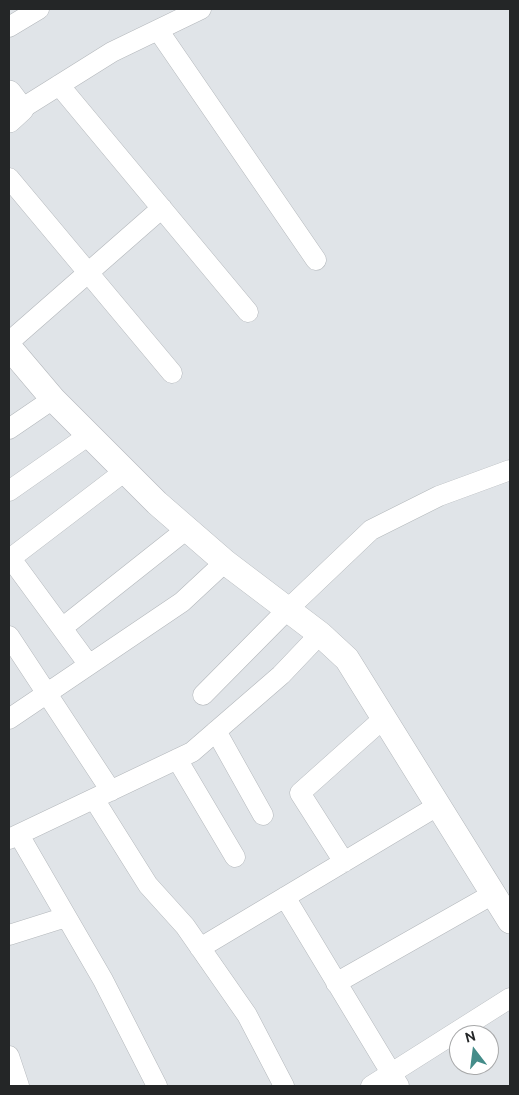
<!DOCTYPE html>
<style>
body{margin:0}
#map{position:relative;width:519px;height:1095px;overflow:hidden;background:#e0e4e8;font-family:Ubuntu,sans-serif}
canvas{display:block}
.frame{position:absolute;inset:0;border:10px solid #242627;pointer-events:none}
.north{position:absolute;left:449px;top:1025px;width:50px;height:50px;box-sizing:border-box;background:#fff;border:1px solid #a7a8a9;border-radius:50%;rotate:345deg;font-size:14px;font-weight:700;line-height:20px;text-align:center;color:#242627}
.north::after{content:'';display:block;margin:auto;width:18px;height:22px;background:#448c89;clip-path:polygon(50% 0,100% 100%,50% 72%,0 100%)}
</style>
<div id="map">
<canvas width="519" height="1095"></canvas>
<div class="frame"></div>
<div class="north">N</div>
</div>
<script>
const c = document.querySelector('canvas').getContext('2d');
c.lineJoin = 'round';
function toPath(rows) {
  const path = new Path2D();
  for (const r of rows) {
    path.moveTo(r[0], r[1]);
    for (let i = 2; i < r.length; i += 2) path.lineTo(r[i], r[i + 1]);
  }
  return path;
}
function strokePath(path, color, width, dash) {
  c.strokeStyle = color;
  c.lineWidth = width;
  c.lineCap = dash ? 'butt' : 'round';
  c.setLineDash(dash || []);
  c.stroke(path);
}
const minor = toPath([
 [9,27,39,9],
 [158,30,316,260],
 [59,85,248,312],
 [21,109,112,52,201,9],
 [9,178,172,373],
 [9,342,162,208],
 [9,429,53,399],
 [9,491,89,435],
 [9,556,89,665],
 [11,558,125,471],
 [62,628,187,529],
 [9,636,111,791],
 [203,695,288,609,371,530,439,496,510,470],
 [9,719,182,602,225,562],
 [216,731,263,815],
 [177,759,235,857],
 [94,799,148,885,185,926,247,1015,284,1086],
 [19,835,103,980,157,1086],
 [9,839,192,752,281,675,320,634],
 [344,862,300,793,384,718],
 [285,897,399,1086],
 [9,935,66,917],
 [200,948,439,805],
 [336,983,493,894],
 [9,1056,19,1086],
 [371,1086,510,998]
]);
const major = toPath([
 [9,93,21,109,9,120],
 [9,347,53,399,157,503,225,562,320,634,347,659,510,921]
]);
strokePath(minor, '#b3b7bb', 21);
strokePath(major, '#b3b7bb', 26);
strokePath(minor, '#fff', 20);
strokePath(major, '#fff', 25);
</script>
